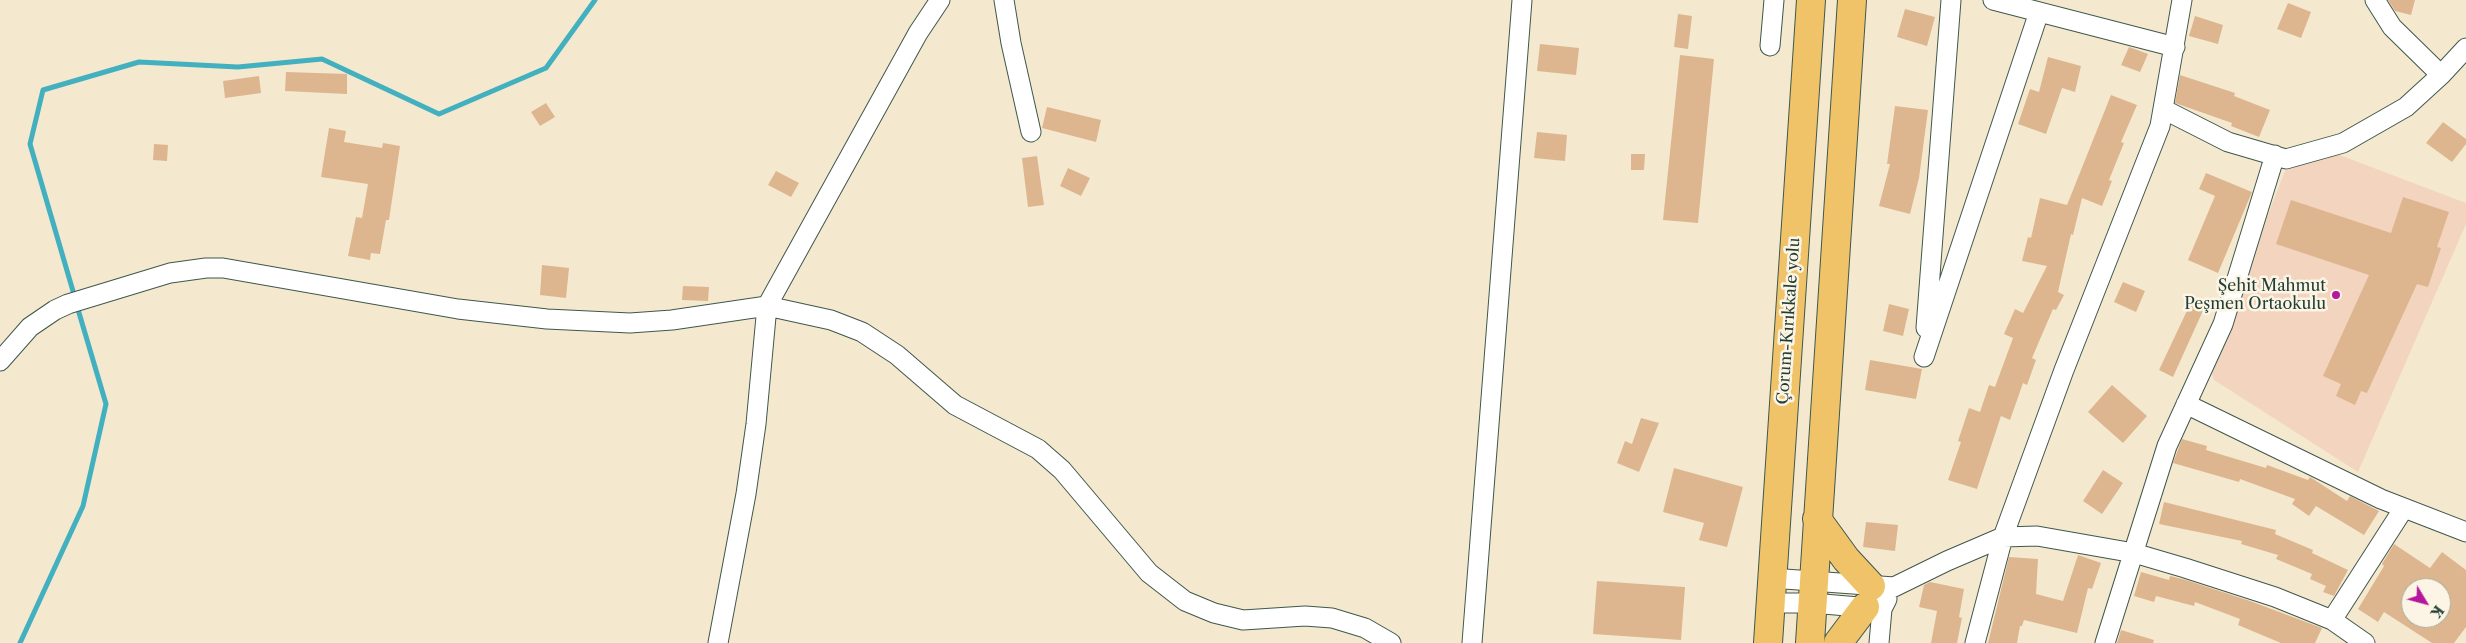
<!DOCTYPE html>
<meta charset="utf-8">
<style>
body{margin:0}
#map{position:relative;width:2466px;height:643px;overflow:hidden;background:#f4e9cf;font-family:"Libre Caslon Text",serif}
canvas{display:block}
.north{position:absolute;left:2401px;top:578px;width:50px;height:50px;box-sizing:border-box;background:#fcf5e5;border:1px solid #a4ab9e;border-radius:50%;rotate:127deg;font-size:14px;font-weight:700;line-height:20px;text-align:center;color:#1f3d34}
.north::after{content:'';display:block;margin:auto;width:18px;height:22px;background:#b5179e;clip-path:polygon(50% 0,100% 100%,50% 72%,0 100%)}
</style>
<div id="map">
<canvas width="2466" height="643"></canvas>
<div class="north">K</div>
</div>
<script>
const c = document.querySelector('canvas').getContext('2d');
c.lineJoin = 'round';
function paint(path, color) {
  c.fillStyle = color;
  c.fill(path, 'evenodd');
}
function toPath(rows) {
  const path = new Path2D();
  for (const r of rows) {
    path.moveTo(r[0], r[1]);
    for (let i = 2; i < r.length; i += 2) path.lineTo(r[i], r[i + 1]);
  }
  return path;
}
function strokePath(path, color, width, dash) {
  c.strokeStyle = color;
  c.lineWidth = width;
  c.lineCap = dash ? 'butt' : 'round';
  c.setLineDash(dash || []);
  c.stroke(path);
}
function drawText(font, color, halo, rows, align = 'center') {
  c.font = font + ' "Libre Caslon Text",serif';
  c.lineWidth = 5;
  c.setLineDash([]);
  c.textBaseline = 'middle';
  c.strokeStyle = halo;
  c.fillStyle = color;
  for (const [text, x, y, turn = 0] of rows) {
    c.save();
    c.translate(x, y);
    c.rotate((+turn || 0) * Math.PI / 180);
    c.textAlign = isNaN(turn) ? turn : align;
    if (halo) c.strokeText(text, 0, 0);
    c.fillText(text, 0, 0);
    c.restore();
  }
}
const built = toPath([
 [2329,151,2466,203,2466,224,2358,472,2214,380,2209,365,2285,171]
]);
const stream = toPath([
 [75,298,30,144,43,90,139,62,238,67,322,59,439,114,546,68,595,0],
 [20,643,83,506,106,404,77,306]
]);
const building = toPath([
 [2388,0,2415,0,2411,15,2395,11],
 [2288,3,2311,12,2301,38,2277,29],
 [1905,9,1935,17,1927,46,1897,37],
 [1678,14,1692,16,1688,49,1674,47],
 [2195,16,2223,25,2218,44,2189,36],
 [1540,44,1579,48,1576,75,1537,71],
 [2129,47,2148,54,2140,72,2121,65],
 [1680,55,1714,59,1698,223,1663,220],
 [2048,57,2081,66,2075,92,2062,88,2046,134,2018,124,2030,89,2039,92],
 [286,72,347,74,347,94,285,91],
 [2180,75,2235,93,2234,96,2270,110,2259,137,2231,126,2232,123,2175,103],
 [259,76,261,93,225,98,223,81],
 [2111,95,2137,105,2121,142,2124,143,2109,180,2112,181,2102,206,2082,198,2073,235,2071,234,2058,292,2064,295,2056,310,2053,309,2032,358,2036,360,2027,385,2023,383,2010,420,2001,416,1977,489,1948,480,1961,442,1958,441,1969,408,1980,412,1989,385,1995,387,2013,338,2004,334,2015,309,2023,313,2047,266,2022,261,2028,237,2031,238,2040,198,2067,205],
 [546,103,555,117,540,126,531,112],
 [1895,106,1928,110,1919,178,1910,214,1879,206,1890,164,1887,164],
 [1047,107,1101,120,1096,142,1042,128],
 [2443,122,2466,139,2466,144,2452,162,2426,143],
 [329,128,346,131,344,142,382,148,383,143,400,146,389,220,386,220,380,254,371,253,370,260,348,256,356,217,362,218,368,184,321,177],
 [1537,132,1567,135,1565,161,1534,158],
 [154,144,168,145,167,161,153,160],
 [1631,154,1645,154,1644,170,1631,170],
 [1037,156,1044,205,1028,207,1022,158],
 [1068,168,1090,178,1081,196,1060,186],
 [776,171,799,183,791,197,768,185],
 [2206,173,2252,192,2218,273,2188,260,2215,196,2199,189],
 [2403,197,2449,212,2437,247,2441,248,2428,287,2417,284,2367,393,2361,391,2355,405,2336,396,2341,384,2323,376,2369,275,2276,244,2291,200,2391,233],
 [542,265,569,268,566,298,540,295],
 [2123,282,2145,291,2136,312,2114,302],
 [683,286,709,287,708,301,682,300],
 [2193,298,2206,304,2173,377,2159,370],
 [1889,304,1909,309,1903,336,1883,331],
 [1870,360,1922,369,1916,399,1865,390],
 [2112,385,2147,416,2123,443,2088,412],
 [1641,418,1659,423,1639,472,1617,463,1625,441,1632,444],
 [2182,439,2207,446,2206,450,2266,468,2267,465,2308,480,2310,477,2347,501,2350,496,2379,511,2364,535,2316,506,2309,516,2292,504,2295,499,2240,479,2239,482,2173,463],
 [1674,468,1743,487,1727,547,1699,540,1704,523,1663,512],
 [2103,470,2123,483,2102,514,2083,501],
 [2164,502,2276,530,2275,534,2313,550,2312,553,2348,570,2334,596,2323,592,2326,586,2310,579,2312,574,2276,559,2278,555,2241,544,2242,541,2159,524],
 [1866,522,1898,525,1895,551,1863,547],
 [2394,544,2430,568,2442,552,2466,570,2466,627,2454,643,2432,643,2384,612,2378,622,2358,609,2384,566,2382,564],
 [2411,588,2441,588,2441,618,2411,618],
 [2078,555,2101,563,2092,589,2088,588,2077,633,2024,620,2022,626,2020,626,2017,643,1988,643,2009,557,2038,559,2036,594,2063,601],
 [2141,572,2169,580,2170,576,2186,580,2250,601,2322,628,2315,643,2281,643,2238,625,2240,619,2195,602,2194,606,2156,596,2154,602,2134,596],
 [1597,581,1685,587,1681,640,1593,634],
 [1930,582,1964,589,1959,617,1962,618,1957,643,1931,643,1937,611,1919,607,1924,585],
 [2121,630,2154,640,2153,643,2117,643]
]);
const minor = toPath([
 [1004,0,1011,43,1031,132],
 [1993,0,2175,47],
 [2375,0,2392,27,2441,75],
 [1770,46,1774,0],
 [2163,109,2228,142,2286,159,2343,143,2406,107,2441,75,2466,48],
 [1926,328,1951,0],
 [1924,357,2039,12],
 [0,361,30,327,55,310,68,304,170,273,206,268,223,268,458,309,547,319,630,323,672,320,767,306,831,320,862,332,897,355,955,405,1038,449,1062,470,1149,573,1185,601,1214,613,1243,620,1305,616,1332,618,1365,628,1391,643],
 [2186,404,2381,499,2466,532],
 [1771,578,1894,587,1947,561,2003,537,2037,536,2134,553,2185,568,2275,597,2332,620,2365,643],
 [1771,603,1812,603,1882,609],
 [2332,620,2404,508],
 [718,643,746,494,756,424,767,306,918,33,940,0],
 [1472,643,1522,0],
 [1879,643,1882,609,1887,599],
 [1975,643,2003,537,2064,370,2160,126,2182,0],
 [2105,643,2167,446,2223,324,2275,155]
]);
const highway = toPath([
 [1817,519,1846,559,1871,586],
 [1768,643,1811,0],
 [1810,643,1852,0],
 [1838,643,1865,607]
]);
const markers = [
 [2336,295,5,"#b5179e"]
];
const poiNames = [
 ["Şehit Mahmut",2326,286],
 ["Peşmen Ortaokulu",2326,304]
];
const streetNames = [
 ["Çorum-Kırıkkale yolu",1789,321,-86]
];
paint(built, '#f3d4bf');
strokePath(stream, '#43b0c0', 5);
paint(building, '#ddb68f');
strokePath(minor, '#3f574b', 21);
strokePath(highway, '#3f574b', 30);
strokePath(minor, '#fff', 19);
strokePath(highway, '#f0c369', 28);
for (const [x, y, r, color] of markers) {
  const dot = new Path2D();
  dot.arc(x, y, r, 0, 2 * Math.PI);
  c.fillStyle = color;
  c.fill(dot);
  strokePath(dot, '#fcf5e5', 2);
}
drawText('16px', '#1f3d34', '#fcf5e5', poiNames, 'right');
drawText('16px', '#1f3d34', '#fcf5e5', streetNames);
</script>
